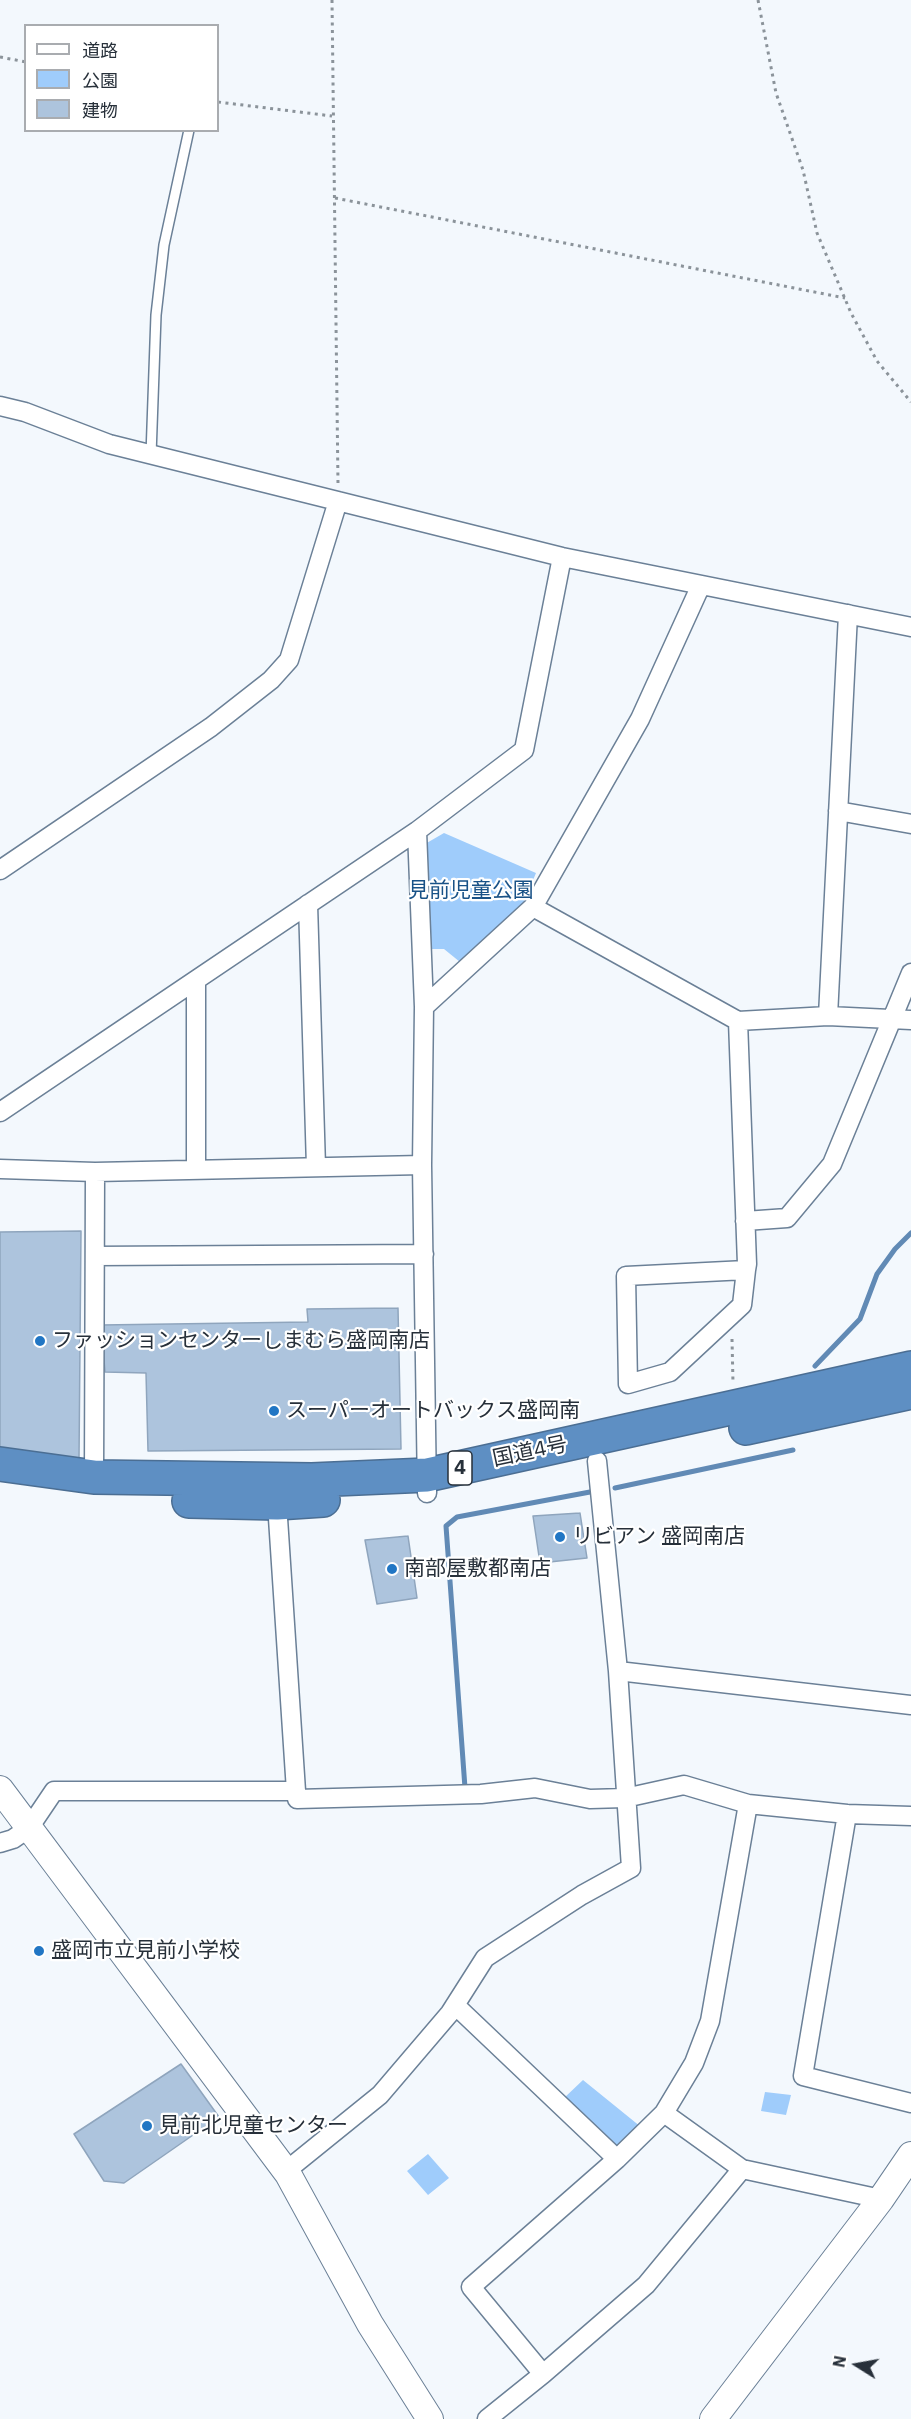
<!DOCTYPE html>
<meta charset="utf-8">
<style>
body{margin:0}
#map{position:relative;width:911px;height:2419px;overflow:hidden;background:#f3f8fd;font-family:"IBM Plex Sans","Noto Sans JP",sans-serif}
canvas{display:block}
.legend{position:absolute;left:24px;top:24px;width:195px;height:108px;box-sizing:border-box;background:#fff;border:2px solid #a9acb0;margin:0;padding:8px 10px;list-style:none;font-size:18px;color:#27303a}
.legend li{display:flex;align-items:center;gap:12px;height:30px}
.legend b{width:30px;border:2px solid #a9acb0}
.north{position:absolute;left:827px;top:2335px;width:60px;height:60px;-webkit-text-stroke:4px #fff;paint-order:stroke;rotate:281deg;font-size:16px;font-weight:700;line-height:24px;text-align:center;color:#27303a}
.north::after{content:'';display:block;margin:auto;width:21px;height:27px;background:#27303a;clip-path:polygon(50% 0,100% 100%,50% 72%,0 100%)}
</style>
<div id="map">
<canvas width="911" height="2419"></canvas>
<ul class="legend">
<li><b style="height:8px;background:#fff"></b>道路</li>
<li><b style="height:16px;background:#9fccfb"></b>公園</li>
<li><b style="height:16px;background:#adc4dd"></b>建物</li>
</ul>
<div class="north">N</div>
</div>
<script>
const c = document.querySelector('canvas').getContext('2d');
c.lineJoin = 'round';
function paint(path, color) {
  c.fillStyle = color;
  c.fill(path, 'evenodd');
}
function toPath(rows) {
  const path = new Path2D();
  for (const r of rows) {
    path.moveTo(r[0], r[1]);
    for (let i = 2; i < r.length; i += 2) path.lineTo(r[i], r[i + 1]);
  }
  return path;
}
function strokePath(path, color, width, dash) {
  c.strokeStyle = color;
  c.lineWidth = width;
  c.lineCap = dash ? 'butt' : 'round';
  c.setLineDash(dash || []);
  c.stroke(path);
}
function drawText(font, color, halo, rows, align = 'center') {
  c.font = font + ' "IBM Plex Sans","Noto Sans JP",sans-serif';
  c.lineWidth = 4.5;
  c.setLineDash([]);
  c.textBaseline = 'middle';
  c.strokeStyle = halo;
  c.fillStyle = color;
  for (const [text, x, y, turn = 0] of rows) {
    c.save();
    c.translate(x, y);
    c.rotate((+turn || 0) * Math.PI / 180);
    c.textAlign = isNaN(turn) ? turn : align;
    if (halo) c.strokeText(text, 0, 0);
    c.fillText(text, 0, 0);
    c.restore();
  }
}
const green = toPath([
 [444,833,536,873,524,902,460,962,444,949,428,949,425,844],
 [583,2080,641,2127,616,2149,563,2099],
 [765,2092,791,2095,786,2115,761,2111],
 [428,2154,449,2178,428,2195,407,2171]
]);
const stream = toPath([
 [815,1366,860,1319,877,1274,895,1249,911,1233],
 [615,1488,793,1450],
 [465,1788,446,1526,457,1517,590,1492]
]);
const building = toPath([
 [81,1231,79,1459,0,1451,0,1232,81,1231],
 [398,1308,401,1449,148,1451,146,1373,105,1372,101,1325,308,1322,307,1309,398,1308],
 [580,1513,587,1558,540,1563,533,1516,580,1513],
 [408,1536,417,1598,377,1604,365,1540,408,1536],
 [181,2064,219,2117,124,2183,104,2181,74,2134,181,2064]
]);
const path = toPath([
 [332,0,338,484],
 [758,0,776,93,803,170,817,233,851,313,877,361,911,402],
 [0,57,26,62],
 [218,102,332,116],
 [335,198,845,298],
 [732,1339,733,1383]
]);
const lane = toPath([
 [151,455,156,315,164,245,189,130]
]);
const street = toPath([
 [0,406,25,412,109,444,562,557,911,627],
 [838,811,911,824],
 [417,831,424,1007,422,1165,427,1493],
 [0,870,211,727,271,680,289,660,338,501],
 [308,904,316,1167],
 [533,907,738,1021,828,1016,911,1020],
 [424,1007,533,907,640,719,701,585],
 [828,1016,848,614],
 [738,1021,747,1264,746,1270,742,1305,670,1372,628,1384,626,1276,746,1270],
 [0,1112,417,831,524,750,562,557],
 [0,1169,95,1172,422,1165],
 [196,1170,196,980],
 [745,1221,787,1218,832,1164,911,973],
 [95,1256,424,1254],
 [94,1477,95,1172],
 [618,1671,911,1705],
 [296,1791,297,1799,481,1794,535,1788,590,1799,625,1798,684,1785,748,1804,847,1814,911,1816],
 [847,1814,803,2076,911,2103],
 [0,1843,13,1839,29,1828,54,1791,296,1791,277,1503],
 [455,2005,617,2159],
 [664,2113,742,2169,881,2199],
 [286,2171,380,2095,450,2013,485,1958,582,1895,631,1868,618,1671,597,1461],
 [543,2374,646,2285,742,2169],
 [487,2419,543,2374,471,2287,617,2159,664,2113,694,2063,710,2021,748,1804]
]);
const secondary = toPath([
 [0,1789,288,2174,370,2324,430,2419],
 [713,2419,881,2199,911,2155]
]);
const highway = toPath([
 [746,1428,911,1392],
 [0,1464,94,1477,312,1480,427,1475,911,1368],
 [189,1501,277,1503,323,1500]
]);
const markers = [
 [40,1341,6,"#2176c4"],
 [274,1411,6,"#2176c4"],
 [560,1537,6,"#2176c4"],
 [392,1569,6,"#2176c4"],
 [39,1951,6,"#2176c4"],
 [147,2126,6,"#2176c4"]
];
const shields = [
 [460,1468,24]
];
const shieldNames = [
 ["4",460,1468]
];
const parkNames = [
 ["見前児童公園",471,891]
];
const poiNames = [
 ["ファッションセンターしまむら盛岡南店",52,1341],
 ["スーパーオートバックス盛岡南",286,1411],
 ["リビアン 盛岡南店",572,1537],
 ["南部屋敷都南店",404,1569],
 ["盛岡市立見前小学校",51,1951],
 ["見前北児童センター",159,2126]
];
const streetNames = [
 ["国道4号",530,1452,-12]
];
paint(green, '#9fccfb');
strokePath(stream, '#618ab5', 5);
paint(building, '#adc4dd');
strokePath(building, '#8fa5bd', 1.5);
strokePath(lane, '#6b8097', 12);
strokePath(street, '#6b8097', 21);
strokePath(secondary, '#6b8097', 28);
strokePath(highway, '#4b6e93', 36);
strokePath(path, '#8b939a', 3, [3, 4.5]);
strokePath(lane, '#fff', 9);
strokePath(street, '#fff', 18);
strokePath(secondary, '#fff', 26);
strokePath(highway, '#5e8fc3', 33);
for (const [x, y, r, color] of markers) {
  const dot = new Path2D();
  dot.arc(x, y, r, 0, 2 * Math.PI);
  c.fillStyle = color;
  c.fill(dot);
  strokePath(dot, '#fff', 2);
}
for (const [x, y, w] of shields) {
  const box = new Path2D();
  box.roundRect(x - w / 2, y - 17, w, 34, 4.5);
  c.fillStyle = '#fff';
  c.fill(box);
  strokePath(box, '#27303a', 1.5);
}
drawText('bold 20px', '#27303a', null, shieldNames);
drawText('21px', '#195287', '#fff', parkNames);
drawText('21px', '#27303a', '#fff', poiNames, 'left');
drawText('21px', '#27303a', '#fff', streetNames);
</script>
